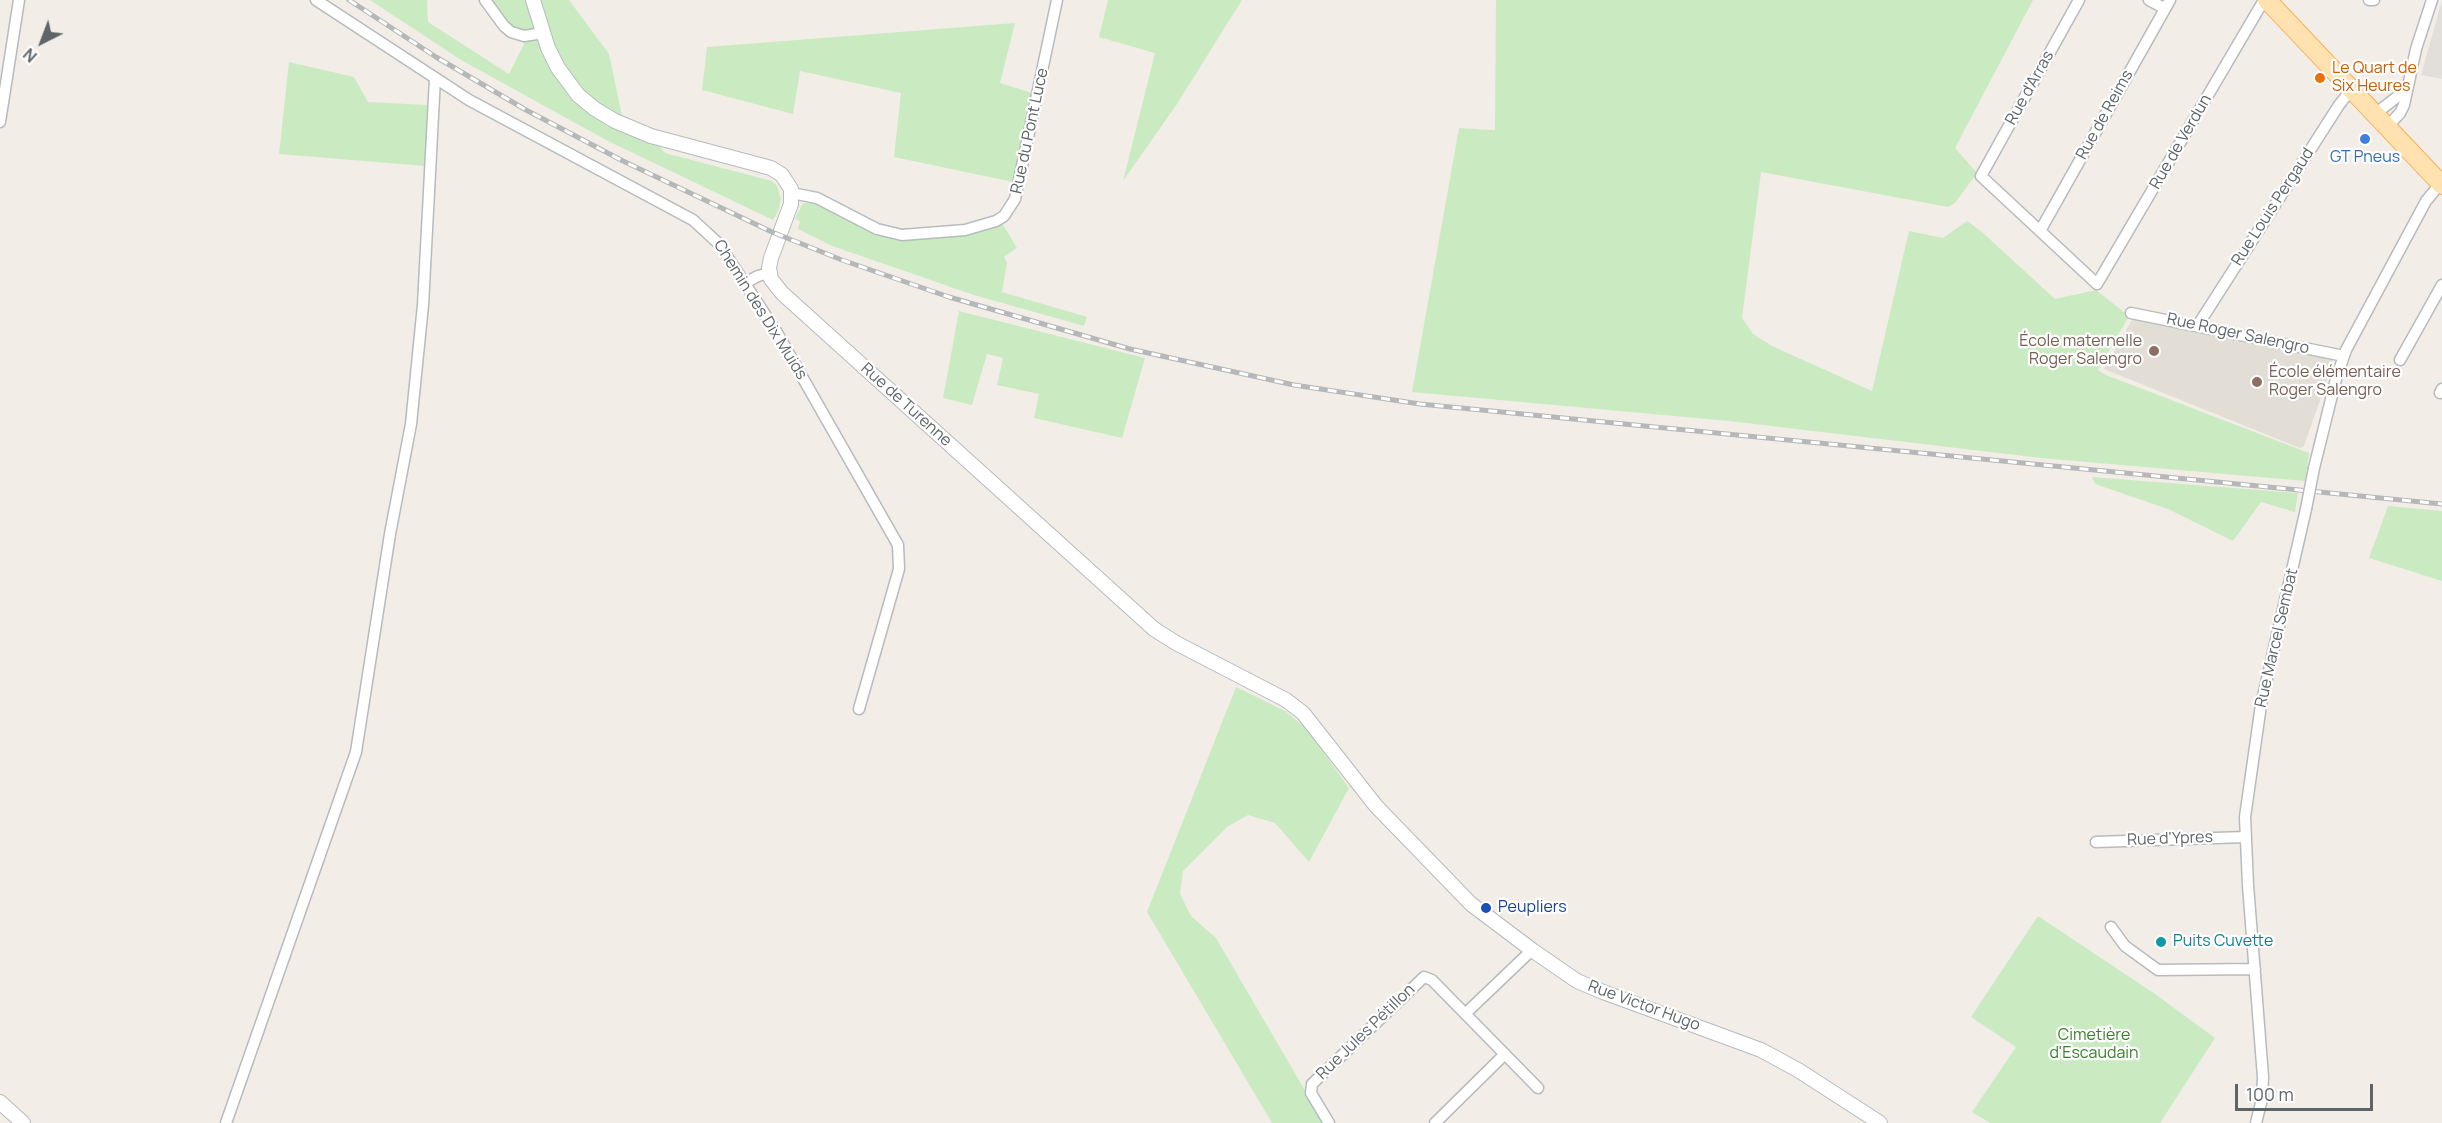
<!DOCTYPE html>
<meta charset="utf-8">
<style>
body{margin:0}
#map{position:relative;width:2442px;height:1123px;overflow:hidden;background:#f2ede7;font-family:Manrope,sans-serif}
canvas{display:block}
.north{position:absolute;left:12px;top:12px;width:60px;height:60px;-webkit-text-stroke:4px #fff;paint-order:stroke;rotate:222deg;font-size:16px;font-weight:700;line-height:24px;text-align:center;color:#5e6568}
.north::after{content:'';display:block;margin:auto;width:21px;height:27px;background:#5e6568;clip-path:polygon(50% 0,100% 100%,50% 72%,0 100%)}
.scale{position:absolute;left:2235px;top:1084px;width:138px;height:27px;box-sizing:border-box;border:3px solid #5e6568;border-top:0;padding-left:8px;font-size:18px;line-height:21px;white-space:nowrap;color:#5e6568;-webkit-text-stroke:4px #fff;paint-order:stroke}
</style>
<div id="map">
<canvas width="2442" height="1123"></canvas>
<div class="north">N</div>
<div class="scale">100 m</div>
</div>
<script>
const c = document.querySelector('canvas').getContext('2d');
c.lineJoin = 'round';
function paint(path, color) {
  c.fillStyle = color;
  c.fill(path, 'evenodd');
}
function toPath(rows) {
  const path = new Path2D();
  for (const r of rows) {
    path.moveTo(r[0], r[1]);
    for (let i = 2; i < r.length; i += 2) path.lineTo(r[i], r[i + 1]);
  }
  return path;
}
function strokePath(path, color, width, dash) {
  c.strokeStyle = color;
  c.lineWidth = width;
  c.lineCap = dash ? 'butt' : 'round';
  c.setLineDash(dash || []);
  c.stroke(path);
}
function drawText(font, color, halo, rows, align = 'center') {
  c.font = font + ' Manrope,sans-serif';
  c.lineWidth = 4.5;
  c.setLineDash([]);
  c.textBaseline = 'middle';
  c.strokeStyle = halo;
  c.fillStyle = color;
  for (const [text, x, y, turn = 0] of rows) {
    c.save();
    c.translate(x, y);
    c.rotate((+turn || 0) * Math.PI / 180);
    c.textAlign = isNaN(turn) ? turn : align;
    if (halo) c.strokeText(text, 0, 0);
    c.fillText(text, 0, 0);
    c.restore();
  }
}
const industrial = toPath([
 [2442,0,2442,79,2421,75]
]);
const education = toPath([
 [2133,318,2331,359,2333,363,2304,446,2300,448,2104,369]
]);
const green = toPath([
 [370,0,427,0,428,22,509,74,524,44,491,0,569,0,609,54,622,116,619,130,657,143,665,153,772,181,777,186,781,199,778,211,773,220,608,141,461,60],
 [1108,0,1242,0,1177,104,1123,181,1155,53,1099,37],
 [1496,0,2033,0,1955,148,1977,173,1955,203,1948,207,1761,172,1742,318,1753,334,1772,346,1872,391,1909,231,1943,238,1967,221,1982,232,2055,299,2096,290,2129,316,2098,370,2106,375,2309,453,2305,481,2041,458,1729,421,1412,392,1459,128,1495,130],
 [1015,23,1000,83,1032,93,1013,182,894,157,901,93,800,71,793,114,702,90,707,47],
 [289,62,354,77,368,102,427,105,425,166,279,154],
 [813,202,866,230,895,238,1002,223,1017,248,1004,257,1007,263,1002,292,1087,317,1084,326,974,295,832,246,798,229,800,221,795,219,803,203],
 [959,311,1145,358,1122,438,1034,418,1039,394,997,385,1003,358,987,354,972,405,943,398],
 [2092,477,2298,493,2295,512,2261,502,2233,541,2168,509,2095,484],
 [2388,506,2442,511,2442,581,2369,558],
 [1236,687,1285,711,1307,729,1349,788,1309,862,1275,823,1248,815,1227,827,1183,871,1180,894,1191,916,1216,938,1324,1123,1272,1123,1147,912],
 [2038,916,2155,994,2215,1038,2160,1123,1990,1123,1972,1112,2016,1047,1971,1017]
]);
const minor = toPath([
 [316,0,469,100,693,220,719,244,776,331,898,545,899,569,859,709],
 [485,0,504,26,511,32,524,36,543,33],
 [2079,0,1981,176,2097,284,2264,0],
 [2149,0,2164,8],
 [2369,0,2374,0],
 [2375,114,2397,97,2406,86],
 [0,122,19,0],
 [2387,127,2400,113,2404,105,2416,49,2432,0],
 [792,193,817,198,877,229,902,235,965,230,996,221,1004,216,1015,199,1057,0],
 [2040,231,2170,0],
 [745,283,758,276,769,273],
 [2131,313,2344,356],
 [2198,325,2339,105,2351,90],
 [2400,360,2442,285],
 [2440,393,2442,389],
 [2314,468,2336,379,2346,350,2426,201,2441,183],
 [2096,842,2245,837],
 [2111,927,2125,946,2158,970,2255,969],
 [1466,1013,1532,950],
 [226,1123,356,752,390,534,411,424,423,305,435,78],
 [1329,1123,1311,1093,1312,1084,1424,977,1432,980,1538,1088],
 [1435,1123,1505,1054],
 [2256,1123,2262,1099,2263,1077,2248,885,2245,817,2261,705,2306,509]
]);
const tertiary = toPath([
 [533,0,548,48,558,68,578,95,595,109,615,121,651,136,771,168,782,175,791,189,791,204,771,258,769,268,771,279,782,293,1154,629,1176,643,1286,700,1303,713,1376,806,1471,904,1532,950,1577,981,1603,992,1761,1050,1798,1070,1880,1123],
 [0,1102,23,1123]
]);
const primary = toPath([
 [2267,0,2442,185]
]);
const rail = toPath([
 [349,0,436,57,526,110,623,161,772,232,842,260,949,297,1130,349,1294,385,1420,404,2442,504]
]);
const minorBridge = toPath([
 [2306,509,2314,468]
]);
const markers = [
 [2320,78,6,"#e8710a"],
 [2365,139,6,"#3f7fe0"],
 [2154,351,6,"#8d6e63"],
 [2257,382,6,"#8d6e63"],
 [1486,908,6,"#1a4fb4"],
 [2161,942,6,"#0f9aa8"]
];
const foodNames = [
 ["Le Quart de",2332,69],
 ["Six Heures",2332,87]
];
const streetNames = [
 ["Rue d'Arras",2030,88,-61],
 ["Rue de Reims",2105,115,-61],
 ["Rue du Pont Luce",1030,131,-78],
 ["Rue de Verdun",2181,142,-60],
 ["Rue Louis Pergaud",2273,207,-57],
 ["Chemin des Dix Muids",760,310,58],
 ["Rue Roger Salengro",2238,334,12],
 ["Rue de Turenne",906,405,42],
 ["Rue Marcel Sembat",2277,638,-77],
 ["Rue d'Ypres",2170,839,-2],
 ["Rue Victor Hugo",1644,1006,20],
 ["Rue Jules Pétillon",1366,1032,-44]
];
const shopNames = [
 ["GT Pneus",2365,158]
];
const educationNames = [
 ["École maternelle",2142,342],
 ["Roger Salengro",2142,360],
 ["École élémentaire",2269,373,"left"],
 ["Roger Salengro",2269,391,"left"]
];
const transitNames = [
 ["Peupliers",1498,908]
];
const cultureNames = [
 ["Puits Cuvette",2173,942]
];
const parkNames = [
 ["Cimetière",2094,1036],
 ["d'Escaudain",2094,1054]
];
paint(industrial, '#e2dfdb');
paint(education, '#e2ddd5');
paint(green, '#caebc2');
strokePath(minor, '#b7bbbe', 13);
strokePath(tertiary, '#b7bbbe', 16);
strokePath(primary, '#fdad54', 20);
strokePath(minor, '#fff', 10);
strokePath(tertiary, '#fff', 14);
strokePath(primary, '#ffe2af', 18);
strokePath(rail, '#b6b7b8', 5);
strokePath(rail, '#fff', 3, [9]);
strokePath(minorBridge, '#b7bbbe', 13, []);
strokePath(minorBridge, '#fff', 10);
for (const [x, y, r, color] of markers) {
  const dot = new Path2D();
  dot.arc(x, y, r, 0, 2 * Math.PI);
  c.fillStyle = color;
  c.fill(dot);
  strokePath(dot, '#fff', 2);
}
drawText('16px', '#c56008', '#fff', foodNames, 'left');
drawText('16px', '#5e6568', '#fff', streetNames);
drawText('16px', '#366cbe', '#fff', shopNames);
drawText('16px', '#785e54', '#fff', educationNames, 'right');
drawText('16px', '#164399', '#fff', transitNames, 'left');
drawText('16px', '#0d838f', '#fff', cultureNames, 'left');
drawText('16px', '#39802c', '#fff', parkNames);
</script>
